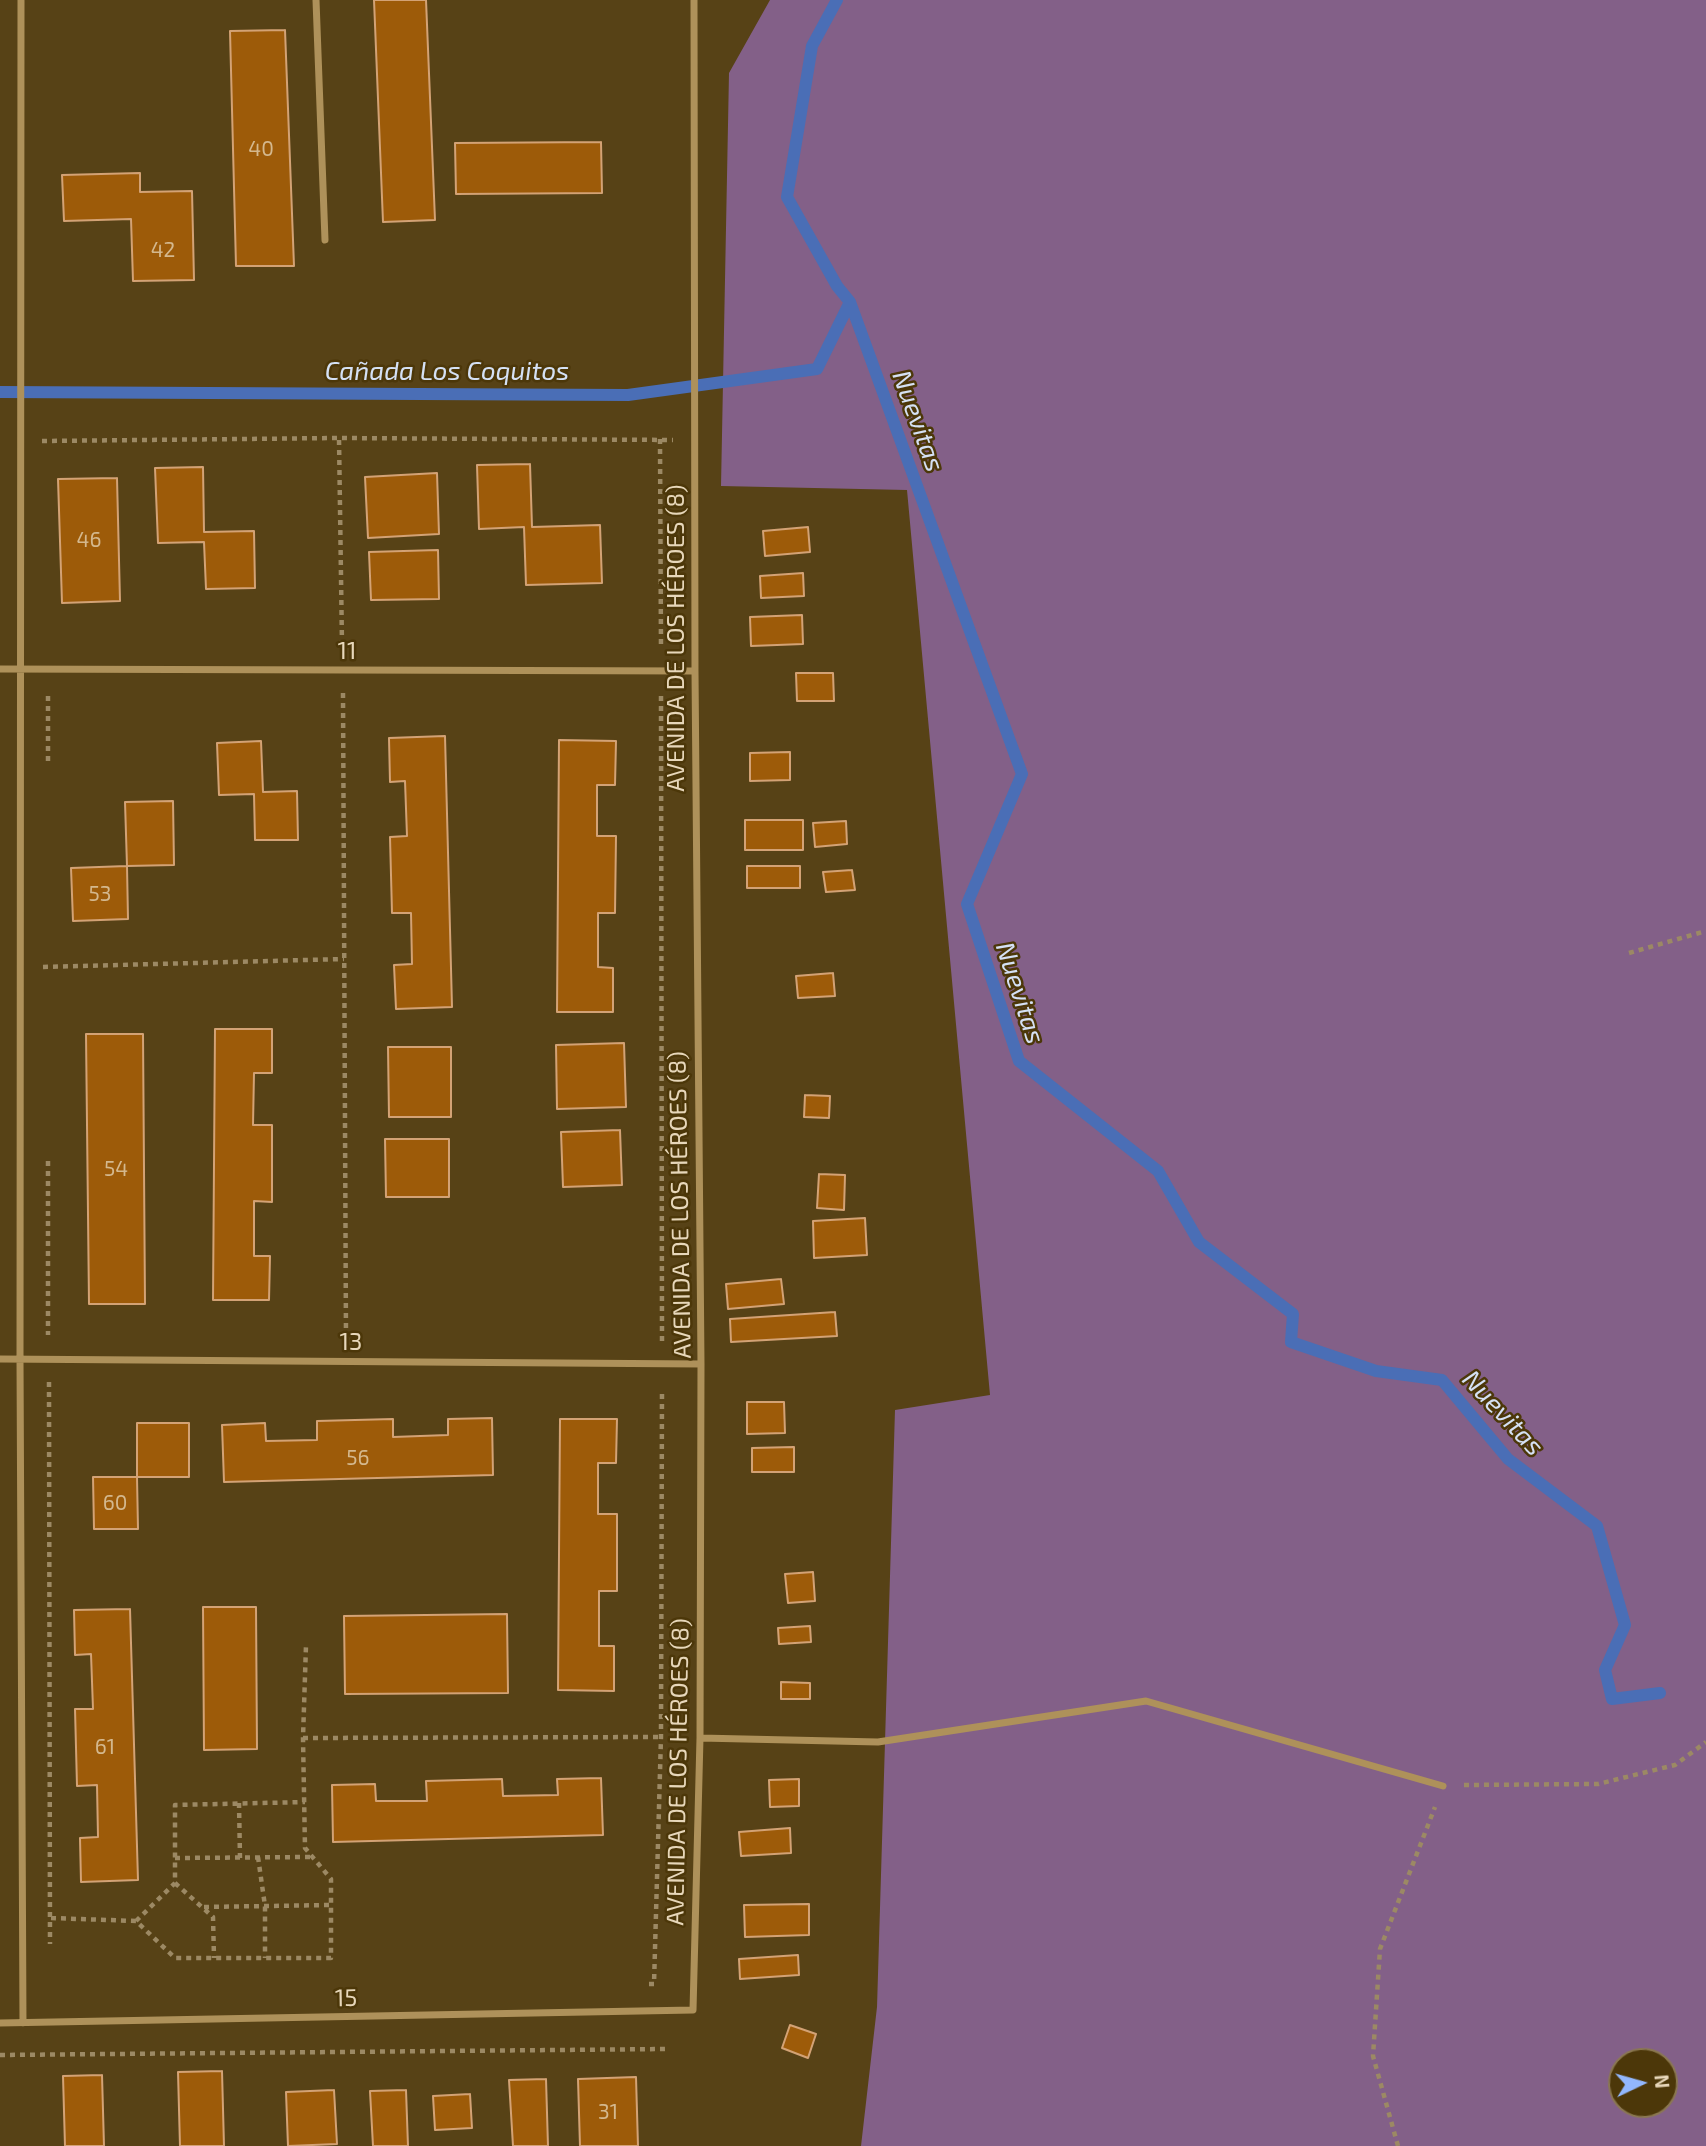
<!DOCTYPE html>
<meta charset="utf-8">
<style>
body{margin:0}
#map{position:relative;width:1706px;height:2146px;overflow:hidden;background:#574216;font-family:"Exo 2",sans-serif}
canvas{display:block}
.north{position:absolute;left:1608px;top:2048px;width:70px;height:70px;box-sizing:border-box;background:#4c3709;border:2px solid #8a7750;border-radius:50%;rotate:85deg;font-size:19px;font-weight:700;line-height:28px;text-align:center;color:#e7d7ba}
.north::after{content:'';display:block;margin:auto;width:24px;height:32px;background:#92b7fd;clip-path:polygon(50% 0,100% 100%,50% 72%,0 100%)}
</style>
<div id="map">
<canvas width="1706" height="2146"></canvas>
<div class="north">N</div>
</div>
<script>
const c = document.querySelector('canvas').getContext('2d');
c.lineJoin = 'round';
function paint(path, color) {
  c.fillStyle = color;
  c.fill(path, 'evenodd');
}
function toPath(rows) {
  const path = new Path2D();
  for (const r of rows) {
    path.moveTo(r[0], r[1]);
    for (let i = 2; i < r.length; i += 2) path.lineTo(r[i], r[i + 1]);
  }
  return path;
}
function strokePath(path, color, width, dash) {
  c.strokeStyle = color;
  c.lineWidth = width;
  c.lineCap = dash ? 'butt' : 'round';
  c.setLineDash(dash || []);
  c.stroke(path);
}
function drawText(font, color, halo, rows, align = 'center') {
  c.font = font + ' "Exo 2",sans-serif';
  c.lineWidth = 5;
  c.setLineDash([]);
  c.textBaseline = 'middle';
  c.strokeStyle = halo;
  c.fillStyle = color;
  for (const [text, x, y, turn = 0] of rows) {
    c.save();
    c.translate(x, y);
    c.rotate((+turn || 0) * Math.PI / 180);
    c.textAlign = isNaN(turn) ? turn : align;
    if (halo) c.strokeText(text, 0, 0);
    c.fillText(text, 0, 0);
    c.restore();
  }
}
const green = toPath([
 [770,0,1706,0,1706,2146,861,2146,877,2007,895,1410,990,1395,907,490,721,486,729,73],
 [1622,2062,1664,2062,1664,2104,1622,2104]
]);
const stream = toPath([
 [837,0,812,46,787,197,837,286,850,302,1022,774,967,904,1019,1061,1158,1171,1199,1242,1293,1314,1291,1342,1376,1371,1442,1380,1508,1459,1597,1526,1625,1625,1605,1670,1612,1699,1660,1693],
 [0,392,628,395,817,369,850,302]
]);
const building = toPath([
 [374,0,426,0,435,220,383,222,374,0],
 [285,30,294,266,236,266,230,31,285,30],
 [601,142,602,193,456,194,455,143,601,142],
 [140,173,140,192,192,191,194,280,133,281,131,219,64,221,62,175,140,173],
 [530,464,532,527,600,525,602,583,526,585,524,527,479,529,477,465,530,464],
 [203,467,204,532,254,531,255,588,206,589,204,542,158,543,155,468,203,467],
 [437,473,439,534,368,538,365,477,437,473],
 [117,478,120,601,62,603,58,479,117,478],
 [808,527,810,552,765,556,763,531,808,527],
 [438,550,439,599,371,600,369,552,438,550],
 [803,573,804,596,761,598,760,576,803,573],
 [802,615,803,644,751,646,750,617,802,615],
 [796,673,833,673,834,701,797,701,796,673],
 [445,736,452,1007,396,1009,394,965,412,964,411,913,392,913,390,837,407,836,405,781,390,782,389,738,445,736],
 [559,740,616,741,615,785,597,785,597,836,616,836,615,913,598,913,598,967,613,968,613,1012,557,1012,559,740],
 [261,741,263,792,297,791,298,840,255,840,254,794,219,795,217,743,261,741],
 [790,752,790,780,750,781,750,753,790,752],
 [173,801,174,865,127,866,125,802,173,801],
 [745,820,803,820,803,850,745,850,745,820],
 [846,821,847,844,815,847,813,823,846,821],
 [127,866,128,919,73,921,71,868,127,866],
 [747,866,800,866,800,888,747,888,747,866],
 [852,870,855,890,826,892,823,872,852,870],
 [833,973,835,996,798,998,796,976,833,973],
 [215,1029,272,1029,272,1073,254,1073,253,1125,272,1125,272,1202,254,1201,254,1256,270,1256,269,1300,213,1300,215,1029],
 [86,1034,143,1034,145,1304,89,1304,86,1034],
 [624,1043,626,1107,557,1109,556,1045,624,1043],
 [388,1047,451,1047,451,1117,389,1117,388,1047],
 [805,1095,830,1096,829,1118,804,1117,805,1095],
 [620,1130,622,1185,563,1187,561,1132,620,1130],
 [385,1139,449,1139,449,1197,386,1197,385,1139],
 [819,1174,845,1175,844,1210,817,1208,819,1174],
 [865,1218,867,1255,814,1258,813,1221,865,1218],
 [781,1279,784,1304,728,1309,726,1284,781,1279],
 [835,1312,837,1336,731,1342,730,1319,835,1312],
 [747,1402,784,1402,785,1433,747,1434,747,1402],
 [492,1418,493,1475,224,1482,222,1425,265,1423,266,1441,317,1440,317,1421,393,1419,393,1437,448,1435,448,1419,492,1418],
 [560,1419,617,1419,616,1463,598,1463,598,1514,617,1514,617,1591,599,1591,599,1646,614,1646,614,1691,558,1690,560,1419],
 [137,1423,189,1423,189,1477,137,1477,137,1423],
 [794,1447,794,1472,752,1472,752,1448,794,1447],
 [93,1477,137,1477,138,1529,94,1529,93,1477],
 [813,1572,815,1601,788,1603,785,1574,813,1572],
 [203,1607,256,1607,257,1749,204,1750,203,1607],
 [130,1609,138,1880,81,1882,80,1838,98,1837,97,1785,77,1786,75,1709,93,1709,91,1654,75,1655,74,1610,130,1609],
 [507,1614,508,1693,345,1694,344,1616,507,1614],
 [810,1626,811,1642,779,1644,778,1628,810,1626],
 [781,1682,810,1683,810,1699,781,1699,781,1682],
 [601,1778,603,1835,333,1842,332,1785,375,1784,376,1801,427,1801,426,1781,502,1779,503,1796,558,1795,557,1779,601,1778],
 [799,1779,799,1806,770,1807,769,1780,799,1779],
 [790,1828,791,1853,741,1856,739,1832,790,1828],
 [809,1904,809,1935,745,1937,744,1905,809,1904],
 [798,1955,799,1975,740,1979,739,1959,798,1955],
 [790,2025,816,2034,808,2058,782,2048,790,2025],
 [222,2071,224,2146,180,2146,178,2072,222,2071],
 [102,2075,104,2146,65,2146,63,2076,102,2075],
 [636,2077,638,2146,580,2146,578,2079,636,2077],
 [546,2079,548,2146,513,2146,509,2080,546,2079],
 [334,2090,337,2144,288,2146,286,2092,334,2090],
 [406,2090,408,2146,373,2146,370,2091,406,2090],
 [470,2094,472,2128,435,2130,433,2096,470,2094]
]);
const path = toPath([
 [660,439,661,648],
 [42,441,339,438],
 [342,645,339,438,673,440],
 [343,693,346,1338],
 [661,696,662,1341],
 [48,761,48,692],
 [1629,953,1706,931],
 [43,967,344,959],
 [48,1161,48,1335],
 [49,1382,50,1944],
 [303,1738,661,1737],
 [1464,1785,1598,1784,1675,1765,1706,1742],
 [239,1803,240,1858],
 [258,1857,265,1906,265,1958],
 [175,1858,312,1857],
 [175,1883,213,1917,214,1958],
 [204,1907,330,1905],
 [51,1918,136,1921,175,1958,331,1958,331,1879,305,1848,303,1738,306,1645],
 [136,1921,175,1883,175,1805,305,1802],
 [649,1984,654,1984,661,1737,662,1389],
 [0,2055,668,2049],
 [1398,2146,1373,2056,1380,1949,1435,1807]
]);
const street = toPath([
 [21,0,20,1359,23,2023],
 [316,0,325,240],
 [0,669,695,671],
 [0,1359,701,1364],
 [700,1738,878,1742,1146,1701,1443,1786],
 [0,2023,693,2010,700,1738,701,1364,695,671,694,0]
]);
const numberNames = [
 ["40",261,149],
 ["42",163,250],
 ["46",89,540],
 ["53",100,894],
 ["54",116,1169],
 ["56",358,1458],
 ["60",115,1503],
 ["61",105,1747],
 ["31",608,2112]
];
const streetNames = [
 ["AVENIDA DE LOS HÉROES (8)",676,638,-90],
 ["11",347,651],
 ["AVENIDA DE LOS HÉROES (8)",680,1205,-91],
 ["13",351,1342],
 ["AVENIDA DE LOS HÉROES (8)",678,1772,-89],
 ["15",346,1998,-1]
];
const waterNames = [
 ["Cañada Los Coquitos",447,371],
 ["Nuevitas",918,421,70],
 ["Nuevitas",1020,993,72],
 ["Nuevitas",1503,1413,47]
];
paint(green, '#836088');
strokePath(stream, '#4a6eb6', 12);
paint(building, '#9d5b09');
strokePath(building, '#d3a275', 2);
strokePath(path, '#9c8964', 4.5, [5, 5]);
strokePath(street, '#ae915a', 7);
drawText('21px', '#d4b88e', null, numberNames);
drawText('24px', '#e7d7ba', '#4c3709', streetNames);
drawText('italic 26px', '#d5e1f5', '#4c3709', waterNames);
</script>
